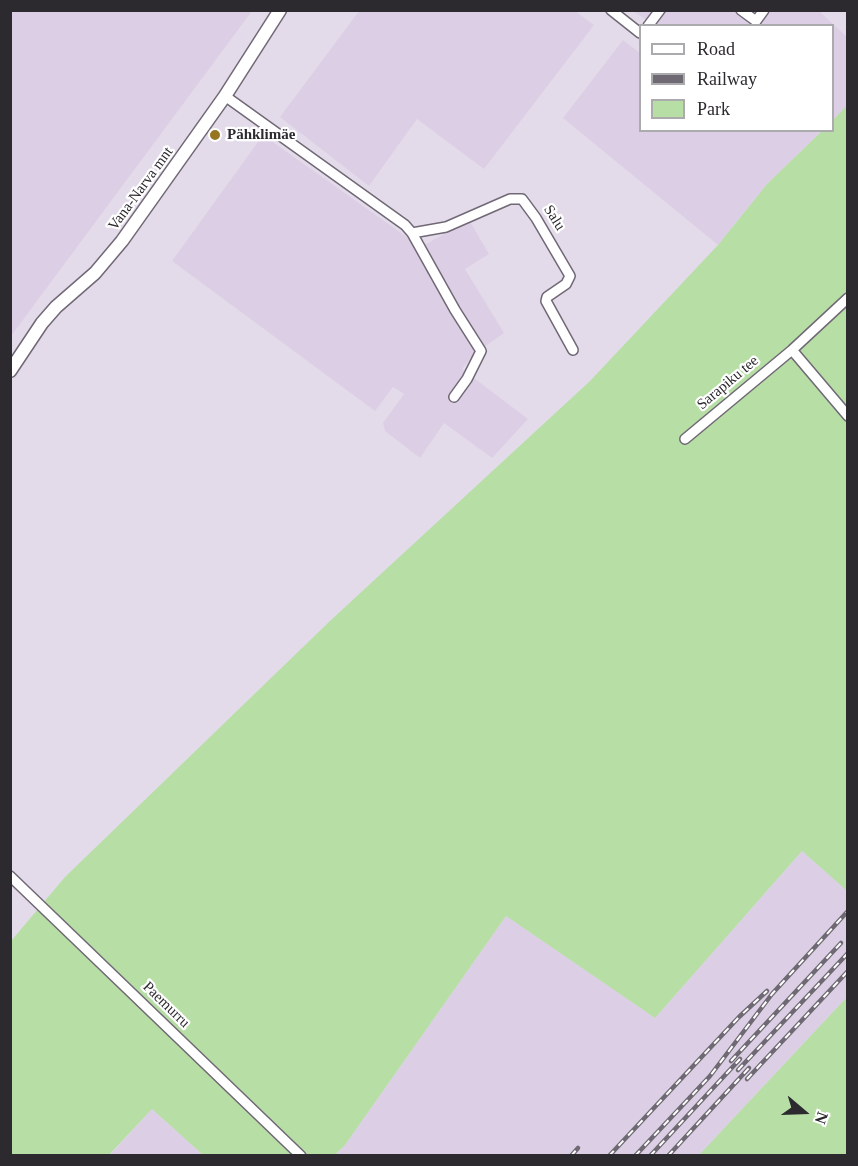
<!DOCTYPE html>
<meta charset="utf-8">
<style>
body{margin:0}
#map{position:relative;width:858px;height:1166px;overflow:hidden;background:#e3dbea;font-family:"Times New Roman",serif}
canvas{display:block}
.frame{position:absolute;inset:0;border:12px solid #2d2a2f;pointer-events:none}
.legend{position:absolute;left:639px;top:24px;width:195px;height:108px;box-sizing:border-box;background:#fff;border:2px solid #abaaac;margin:0;padding:8px 10px;list-style:none;font-size:18px;color:#2d2a2f}
.legend li{display:flex;align-items:center;gap:12px;height:30px}
.legend b{width:30px;border:2px solid #abaaac}
.north{position:absolute;left:774px;top:1082px;width:60px;height:60px;-webkit-text-stroke:4px #fff;paint-order:stroke;rotate:109deg;font-size:16px;font-weight:700;line-height:24px;text-align:center;color:#2d2a2f}
.north::after{content:'';display:block;margin:auto;width:21px;height:27px;background:#2d2a2f;clip-path:polygon(50% 0,100% 100%,50% 72%,0 100%)}
</style>
<div id="map">
<canvas width="858" height="1166"></canvas>
<div class="frame"></div>
<ul class="legend">
<li><b style="height:8px;background:#fff"></b>Road</li>
<li><b style="height:8px;background:#6e6972"></b>Railway</li>
<li><b style="height:16px;background:#b7dfa5"></b>Park</li>
</ul>
<div class="north">N</div>
</div>
<script>
const c = document.querySelector('canvas').getContext('2d');
c.lineJoin = 'round';
function paint(path, color) {
  c.fillStyle = color;
  c.fill(path, 'evenodd');
}
function toPath(rows) {
  const path = new Path2D();
  for (const r of rows) {
    path.moveTo(r[0], r[1]);
    for (let i = 2; i < r.length; i += 2) path.lineTo(r[i], r[i + 1]);
  }
  return path;
}
function strokePath(path, color, width, dash) {
  c.strokeStyle = color;
  c.lineWidth = width;
  c.lineCap = dash ? 'butt' : 'round';
  c.setLineDash(dash || []);
  c.stroke(path);
}
function drawText(font, color, halo, rows, align = 'center') {
  c.font = font + ' "Times New Roman",serif';
  c.lineWidth = 4.5;
  c.setLineDash([]);
  c.textBaseline = 'middle';
  c.strokeStyle = halo;
  c.fillStyle = color;
  for (const [text, x, y, turn = 0] of rows) {
    c.save();
    c.translate(x, y);
    c.rotate((+turn || 0) * Math.PI / 180);
    c.textAlign = isNaN(turn) ? turn : align;
    if (halo) c.strokeText(text, 0, 0);
    c.fillText(text, 0, 0);
    c.restore();
  }
}
const built = toPath([
 [11,11,252,11,11,336],
 [359,11,575,11,594,25,484,169,417,119,369,186,280,117],
 [633,11,819,11,847,37,847,105,833,120,832,26,654,25],
 [623,40,640,53,640,130,822,131,767,184,718,245,563,118],
 [263,135,421,247,469,220,489,254,465,269,504,333,473,355,462,369,528,419,492,458,444,423,420,458,385,431,383,423,404,394,393,387,375,411,172,261],
 [802,851,847,891,847,997,699,1155,335,1156,345,1145,506,916,655,1018],
 [152,1109,203,1155,109,1156]
]);
const green = toPath([
 [847,105,847,891,802,851,655,1018,506,916,345,1145,335,1155,203,1155,152,1109,109,1155,11,1156,11,941,65,877,331,620,590,381,718,245,767,184,822,131,832,130,833,120],
 [847,997,847,1155,699,1155]
]);
const minor = toPath([
 [611,10,640,33],
 [741,10,756,21,764,10],
 [648,26,660,10],
 [225,96,405,225,412,233,455,310,481,351,467,379,454,397],
 [412,233,446,227,510,199,522,199,536,218,570,276,566,284,547,297,546,301,573,350],
 [792,350,848,416],
 [685,439,792,350,848,298],
 [10,876,301,1156]
]);
const major = toPath([
 [10,371,42,323,56,307,95,273,122,241,225,96,280,10]
]);
const rail = toPath([
 [731,1061,841,943],
 [738,1070,848,953],
 [747,1079,848,971],
 [571,1156,578,1148],
 [609,1156,739,1017,767,991],
 [635,1156,710,1076,772,994,847,912],
 [650,1156,740,1059],
 [668,1156,749,1068]
]);
const markers = [
 [215,135,6,"#96771f"]
];
const poiNames = [
 ["Pähklimäe",227,135]
];
const streetNames = [
 ["Vana-Narva mnt",141,189,-54],
 ["Salu",554,218,58],
 ["Sarapiku tee",728,383,-40],
 ["Paemurru",166,1005,44]
];
paint(built, '#dccfe5');
paint(green, '#b7dfa5');
strokePath(minor, '#706875', 12);
strokePath(major, '#706875', 15);
strokePath(minor, '#fff', 9);
strokePath(major, '#fff', 12);
strokePath(rail, '#6e6972', 4.5);
strokePath(rail, '#fff', 2, [7]);
for (const [x, y, r, color] of markers) {
  const dot = new Path2D();
  dot.arc(x, y, r, 0, 2 * Math.PI);
  c.fillStyle = color;
  c.fill(dot);
  strokePath(dot, '#fff', 2);
}
drawText('bold 15px', '#2d2a2f', '#fff', poiNames, 'left');
drawText('15px', '#2d2a2f', '#fff', streetNames);
</script>
